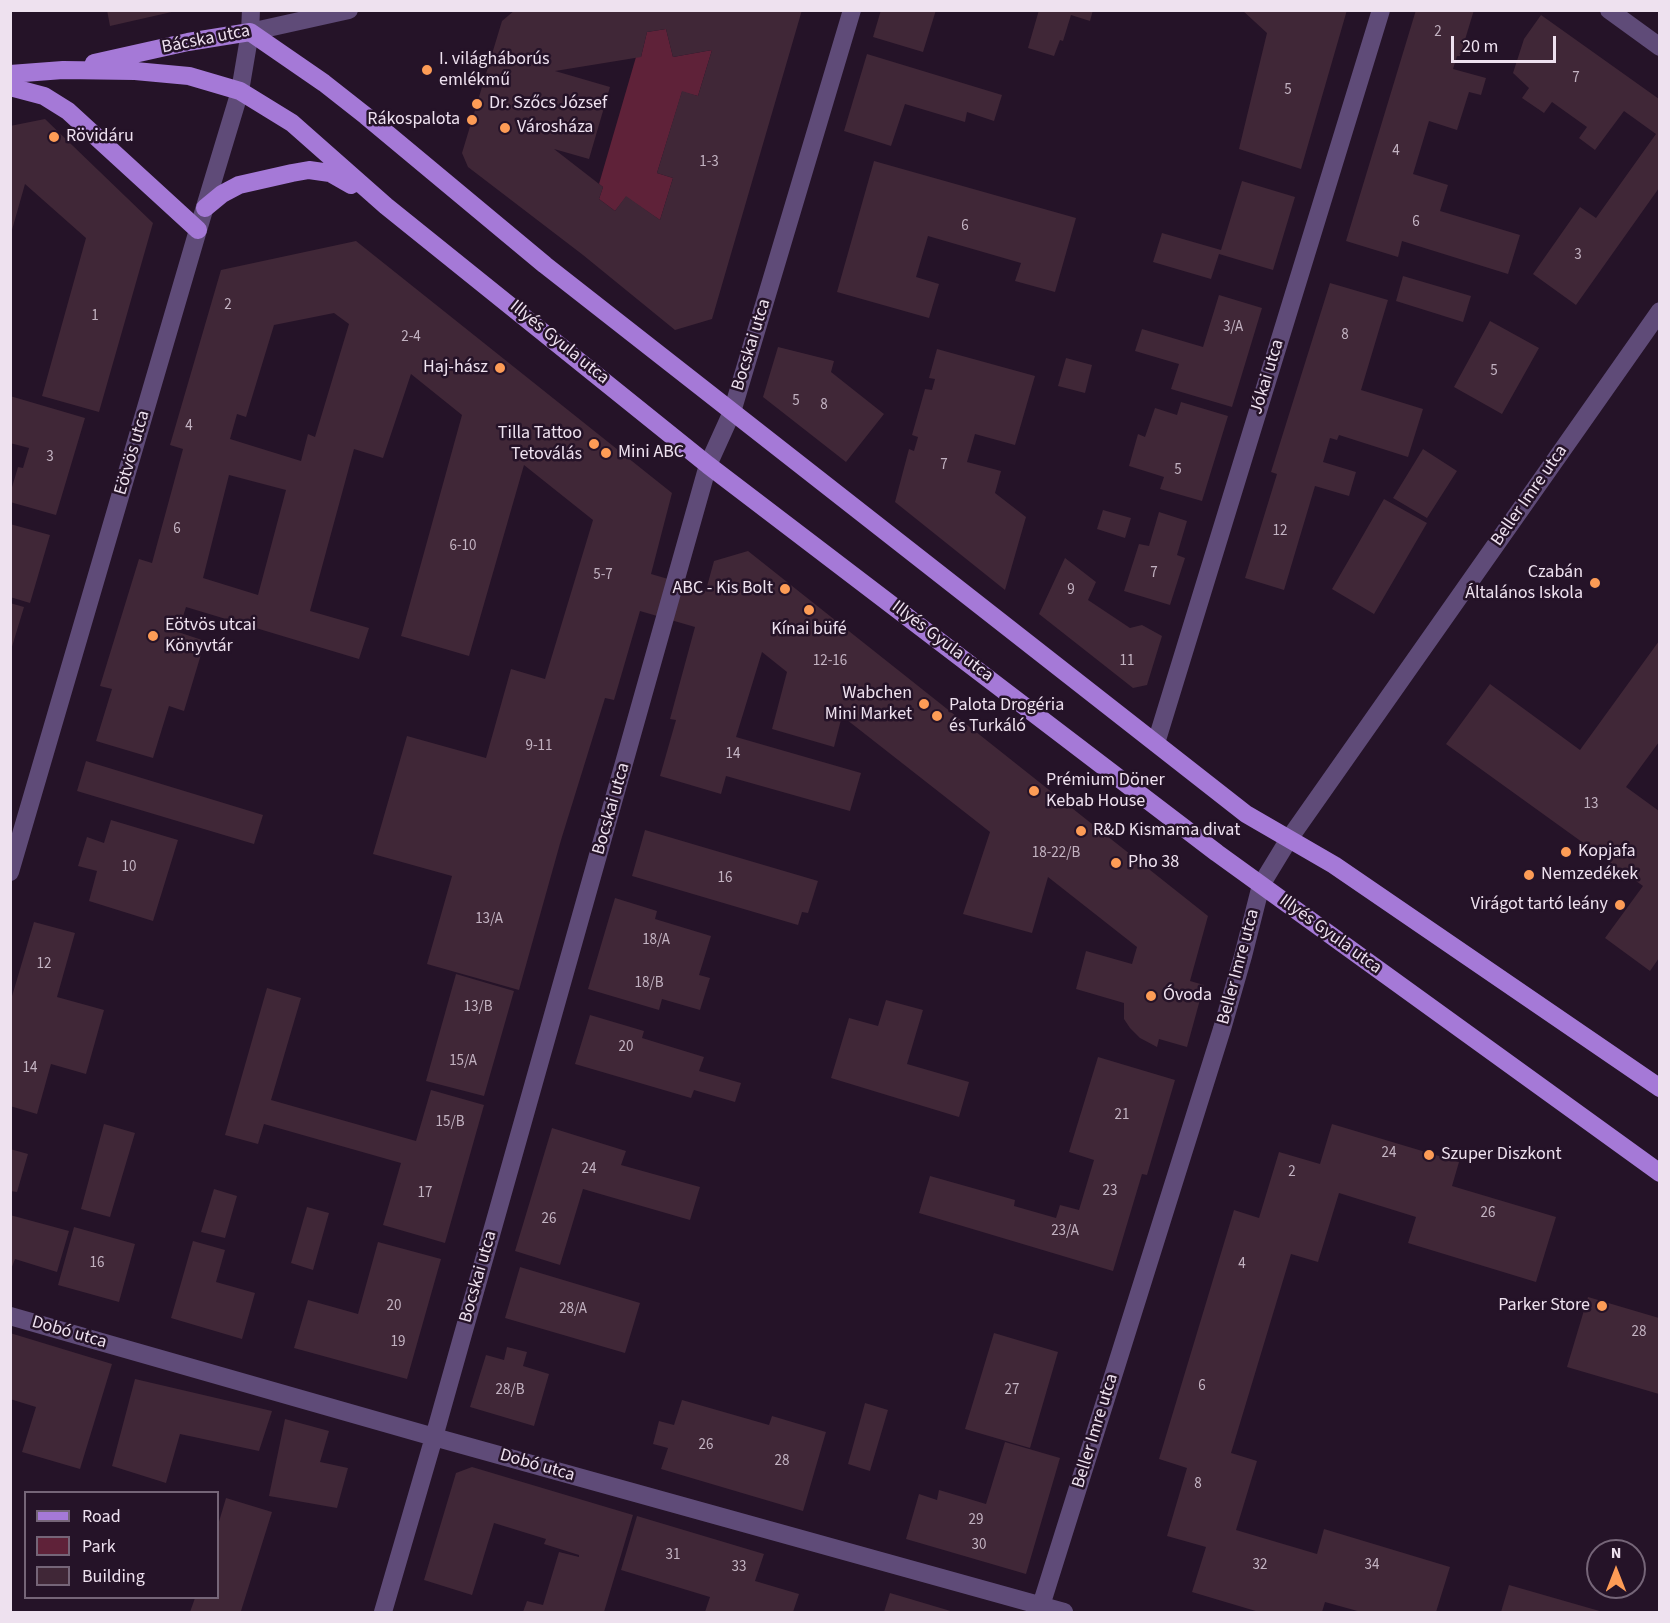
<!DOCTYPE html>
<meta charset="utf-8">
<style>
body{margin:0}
#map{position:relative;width:1670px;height:1623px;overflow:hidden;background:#251328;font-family:"Source Sans 3",sans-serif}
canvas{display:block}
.frame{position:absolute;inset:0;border:12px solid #eee1ef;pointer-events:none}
.legend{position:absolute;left:24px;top:1491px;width:195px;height:108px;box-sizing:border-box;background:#251328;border:2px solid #756578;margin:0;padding:8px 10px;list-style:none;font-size:18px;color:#eee1ef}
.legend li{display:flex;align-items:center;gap:12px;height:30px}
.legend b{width:30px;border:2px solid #756578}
.north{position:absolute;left:1586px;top:1539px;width:60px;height:60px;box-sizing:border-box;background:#251328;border:2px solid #756578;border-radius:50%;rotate:0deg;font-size:16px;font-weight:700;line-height:24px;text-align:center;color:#eee1ef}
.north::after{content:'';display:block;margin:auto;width:21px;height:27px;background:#fd9c56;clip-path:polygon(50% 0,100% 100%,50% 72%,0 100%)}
.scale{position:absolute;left:1451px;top:36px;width:105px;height:27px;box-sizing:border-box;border:3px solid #eee1ef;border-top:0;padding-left:8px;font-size:18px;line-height:21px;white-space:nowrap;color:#eee1ef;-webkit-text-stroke:4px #251328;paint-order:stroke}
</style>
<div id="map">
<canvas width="1670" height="1623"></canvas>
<div class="frame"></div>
<ul class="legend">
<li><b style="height:8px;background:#a579d7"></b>Road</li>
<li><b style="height:16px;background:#5f2239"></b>Park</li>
<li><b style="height:16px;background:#402737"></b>Building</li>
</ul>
<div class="north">N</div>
<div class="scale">20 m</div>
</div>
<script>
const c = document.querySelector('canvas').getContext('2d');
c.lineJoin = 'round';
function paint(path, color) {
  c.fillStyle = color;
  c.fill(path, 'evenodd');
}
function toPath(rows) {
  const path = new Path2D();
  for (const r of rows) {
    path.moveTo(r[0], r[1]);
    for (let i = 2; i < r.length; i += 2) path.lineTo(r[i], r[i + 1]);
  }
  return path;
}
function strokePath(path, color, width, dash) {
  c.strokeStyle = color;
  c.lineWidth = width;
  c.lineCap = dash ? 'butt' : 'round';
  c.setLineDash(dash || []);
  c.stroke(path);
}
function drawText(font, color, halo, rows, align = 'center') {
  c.font = font + ' "Source Sans 3",sans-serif';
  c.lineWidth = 5;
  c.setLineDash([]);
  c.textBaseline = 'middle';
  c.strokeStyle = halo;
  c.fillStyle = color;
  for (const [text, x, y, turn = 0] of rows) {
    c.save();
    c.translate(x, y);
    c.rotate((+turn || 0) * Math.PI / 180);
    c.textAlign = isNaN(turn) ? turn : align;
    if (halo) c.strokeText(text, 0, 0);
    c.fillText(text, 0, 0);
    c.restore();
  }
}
const green = toPath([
 [666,29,673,57,712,50,698,96,682,92,657,173,673,178,660,220,626,197,615,211,599,199,603,187,599,184,636,57,641,57,647,32]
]);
const building = toPath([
 [107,10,176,10,176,11,110,26],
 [515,10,802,10,712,319,675,330,583,255,468,167,462,153,502,21],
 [666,29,673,57,712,50,698,96,682,91,657,173,673,178,660,220,626,196,615,211,599,199,603,187,554,149,589,159,610,87,555,71,641,57,647,32],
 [881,10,936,10,923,52,873,37],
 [1039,10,1093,10,1090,21,1071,15,1063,41,1060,40,1054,56,1028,48],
 [1242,10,1347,10,1301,169,1239,149,1267,33],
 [1416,10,1474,10,1460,56,1457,56,1453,69,1486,78,1481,95,1469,92,1457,130,1429,121,1413,174,1448,185,1440,211,1520,235,1508,274,1402,241,1398,257,1346,241],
 [1541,15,1659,99,1659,188,1576,305,1533,274,1580,207,1596,218,1656,134,1624,111,1595,150,1579,138,1587,127,1552,102,1544,113,1522,98,1529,88,1513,73,1524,39],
 [867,54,1002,95,994,121,967,112,965,122,905,104,891,146,844,131],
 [45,119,153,223,99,412,42,396,86,238,25,184,10,237,10,126],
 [874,161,1076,218,1055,292,1015,281,1021,263,928,236,916,277,939,284,929,318,837,292],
 [1242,181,1295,197,1273,270,1219,254,1211,279,1153,262,1162,233,1221,250],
 [356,241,672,493,651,574,706,590,714,561,748,551,1208,916,1190,981,1204,985,1187,1047,1159,1039,1157,1047,1140,1038,1130,1028,1124,1019,1124,1003,1076,989,1086,951,1132,964,1137,947,1048,877,1032,933,963,914,990,832,842,716,834,747,772,729,787,672,762,652,736,737,861,773,850,811,726,776,721,794,660,776,676,720,670,719,695,627,640,611,614,700,605,698,561,840,519,990,427,964,452,876,373,854,407,736,486,758,511,669,545,679,593,520,524,465,469,656,401,636,462,415,411,374,383,458,354,449,310,611,369,628,359,659,186,607,178,632,205,641,184,711,169,706,153,758,96,741,112,689,100,686,139,559,152,563,183,449,170,445,221,270],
 [334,313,349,324,315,437,308,434,301,461,230,439,237,414,246,417,274,325],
 [229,475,286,490,258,595,203,578],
 [1403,276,1471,296,1463,322,1396,301],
 [1330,283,1388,300,1361,390,1423,409,1408,457,1339,435,1337,440,1330,438,1323,462,1356,472,1349,496,1315,486,1284,590,1245,578,1277,474,1271,472],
 [1219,295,1262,308,1232,407,1171,389,1179,364,1135,351,1142,329,1203,347],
 [1490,321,1539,348,1502,414,1454,387],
 [778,347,834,361,831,372,884,414,846,462,763,397],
 [937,349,1035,376,1015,445,975,434,967,462,1001,471,995,493,1026,517,1005,590,895,502,909,449,914,451,918,437,912,435,925,389,932,390,935,379,929,378],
 [1066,358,1092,365,1085,393,1058,386],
 [10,396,85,418,56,515,10,502,10,494,18,467,23,468,29,448,10,443],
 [1181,402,1228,416,1202,501,1160,489,1164,477,1129,466,1138,434,1145,437,1155,408,1177,415],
 [1423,449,1457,471,1427,518,1393,498],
 [1384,499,1427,523,1374,614,1332,589],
 [1103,510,1131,518,1125,538,1097,529],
 [1159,512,1187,521,1177,555,1185,558,1170,605,1124,591,1139,544,1149,546],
 [10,524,50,535,30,603,10,597],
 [1065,558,1096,582,1088,600,1130,628,1142,625,1162,636,1147,685,1133,688,1039,614],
 [10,603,24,607,11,650,10,650],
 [1659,641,1659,742,1626,787,1659,811,1659,958,1650,971,1605,938,1643,886,1446,744,1490,684,1580,750],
 [86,761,263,815,254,844,77,791],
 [111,820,178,840,153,921,89,901,97,871,78,866,87,837,104,843],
 [645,830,818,881,808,913,802,912,798,925,632,876],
 [615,898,657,911,655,919,711,936,699,975,710,978,700,1010,662,999,659,1010,588,989],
 [34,922,75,933,57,997,104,1010,86,1074,51,1064,37,1114,10,1106,10,1003],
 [456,974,514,991,484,1096,426,1081],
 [267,988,301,998,271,1100,416,1141,431,1090,484,1105,445,1243,383,1225,401,1163,264,1124,258,1144,225,1135],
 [886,1000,923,1010,907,1064,969,1082,959,1117,831,1078,849,1018,878,1026],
 [590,1015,644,1031,642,1038,704,1057,699,1071,741,1083,735,1102,694,1090,691,1098,575,1064],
 [1098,1057,1175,1080,1147,1175,1142,1174,1113,1271,919,1213,930,1176,1015,1200,1014,1206,1056,1218,1060,1205,1079,1210,1094,1160,1069,1152],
 [104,1124,135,1133,110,1217,81,1209],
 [1332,1124,1459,1162,1452,1186,1556,1217,1536,1282,1408,1243,1416,1217,1339,1193,1318,1262,1291,1254,1231,1453,1257,1461,1236,1530,1317,1554,1324,1529,1450,1567,1436,1612,1361,1612,1325,1602,1322,1612,1259,1612,1192,1592,1206,1547,1167,1536,1187,1468,1159,1459,1234,1210,1259,1218,1279,1152,1320,1164],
 [552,1128,626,1151,621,1165,700,1187,690,1220,583,1189,560,1265,515,1251],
 [10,1149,28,1154,17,1192,10,1191],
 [214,1189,237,1196,225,1238,201,1232],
 [307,1207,329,1213,313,1270,291,1263],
 [10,1215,69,1231,57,1272,15,1259,10,1272],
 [74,1227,135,1244,119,1302,58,1285],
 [193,1241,225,1250,216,1282,255,1293,242,1339,171,1318],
 [378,1242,441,1259,407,1379,294,1348,308,1300,358,1314],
 [520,1267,640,1303,625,1353,505,1318],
 [1588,1297,1659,1318,1659,1394,1567,1367],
 [10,1333,112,1364,80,1469,22,1452,36,1407,10,1399],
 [994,1333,1058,1352,1030,1448,965,1429],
 [507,1347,527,1352,523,1366,549,1374,534,1426,470,1407,486,1355,504,1360],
 [135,1379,272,1411,259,1451,180,1434,166,1483,112,1466],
 [682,1400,769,1425,772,1416,826,1432,803,1511,661,1469,668,1448,653,1444,659,1421,674,1425],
 [865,1403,888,1410,870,1471,848,1464],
 [285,1419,329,1431,320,1462,348,1468,337,1508,269,1496],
 [1005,1442,1060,1458,1026,1574,906,1539,919,1494,937,1500,939,1490,986,1504],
 [472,1467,633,1515,604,1612,523,1612,527,1601,543,1605,559,1552,579,1557,579,1555,544,1544,546,1539,494,1523,472,1595,424,1580,456,1473],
 [226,1498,272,1512,241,1611,245,1612,190,1612,195,1598,218,1598,218,1525],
 [637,1516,764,1554,755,1581,799,1594,793,1612,705,1612,710,1597,621,1570],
 [1509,1585,1603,1612,1501,1612],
 [890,1593,954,1612,884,1612]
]);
const minor = toPath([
 [1609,10,1660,47],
 [250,32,349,10],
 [1156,743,1381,10],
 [10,872,198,230,240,91,250,32,251,10],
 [10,1316,434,1437,1064,1612],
 [383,1612,434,1437,708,465,732,412,852,10],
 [1039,1612,1222,1029,1243,956,1261,885,1289,839,1660,311]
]);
const major = toPath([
 [94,63,188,42,250,32,324,83,366,116,545,265,1246,814,1334,865,1660,1088],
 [10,74,63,70,135,71,189,76,240,91,292,123,386,206,708,465,1217,853,1660,1173],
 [10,87,44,96,68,111,198,230],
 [205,208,222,194,239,185,292,173,309,170,330,173,351,185]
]);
const markers = [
 [427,70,6,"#fd9c56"],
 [477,104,6,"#fd9c56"],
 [472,120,6,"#fd9c56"],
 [505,128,6,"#fd9c56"],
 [54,137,6,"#fd9c56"],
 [500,368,6,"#fd9c56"],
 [594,444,6,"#fd9c56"],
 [606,453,6,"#fd9c56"],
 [1595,583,6,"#fd9c56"],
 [785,589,6,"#fd9c56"],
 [809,610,6,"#fd9c56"],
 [153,636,6,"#fd9c56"],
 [924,704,6,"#fd9c56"],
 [937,716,6,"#fd9c56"],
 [1034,791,6,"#fd9c56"],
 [1081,831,6,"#fd9c56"],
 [1566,852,6,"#fd9c56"],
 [1116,863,6,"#fd9c56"],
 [1529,875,6,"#fd9c56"],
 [1620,905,6,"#fd9c56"],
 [1151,996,6,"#fd9c56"],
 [1429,1155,6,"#fd9c56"],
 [1602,1306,6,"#fd9c56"]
];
const numberNames = [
 ["2",1438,33],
 ["7",1576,79],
 ["5",1288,91],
 ["4",1396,152],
 ["1-3",709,163],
 ["6",1416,223],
 ["6",965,227],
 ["3",1578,256],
 ["2",228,306],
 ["1",95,317],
 ["3/A",1233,328],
 ["8",1345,336],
 ["2-4",411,338],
 ["5",1494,372],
 ["5",796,402],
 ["8",824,406],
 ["4",189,427],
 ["3",50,458],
 ["7",944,466],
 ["5",1178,471],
 ["6",177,530],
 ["12",1280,532],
 ["6-10",463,547],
 ["7",1154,574],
 ["5-7",603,576],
 ["9",1071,591],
 ["12-16",830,662],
 ["11",1127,662],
 ["9-11",539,747],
 ["14",733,755],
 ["13",1591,805],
 ["18-22/B",1056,854],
 ["10",129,868],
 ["16",725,879],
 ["13/A",489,920],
 ["18/A",656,941],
 ["12",44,965],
 ["18/B",649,984],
 ["13/B",478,1008],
 ["20",626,1048],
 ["15/A",463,1062],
 ["14",30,1069],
 ["21",1122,1116],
 ["15/B",450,1123],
 ["24",1389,1154],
 ["24",589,1170],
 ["2",1292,1173],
 ["23",1110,1192],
 ["17",425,1194],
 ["26",1488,1214],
 ["26",549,1220],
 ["23/A",1065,1232],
 ["16",97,1264],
 ["4",1242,1265],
 ["20",394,1307],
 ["28/A",573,1310],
 ["28",1639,1333],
 ["19",398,1343],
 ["6",1202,1387],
 ["28/B",510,1391],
 ["27",1012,1391],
 ["26",706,1446],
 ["28",782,1462],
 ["8",1198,1485],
 ["29",976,1521],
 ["30",979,1546],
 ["31",673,1556],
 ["32",1260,1566],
 ["34",1372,1566],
 ["33",739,1568]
];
const streetNames = [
 ["Bácska utca",206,40,-11],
 ["Illyés Gyula utca",559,343,39],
 ["Bocskai utca",752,345,-73],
 ["Jókai utca",1268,377,-73],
 ["Eötvös utca",133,453,-74],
 ["Beller Imre utca",1530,496,-55],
 ["Illyés Gyula utca",942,642,37],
 ["Bocskai utca",612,809,-74],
 ["Illyés Gyula utca",1330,935,36],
 ["Beller Imre utca",1239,967,-75],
 ["Bocskai utca",479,1277,-74],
 ["Dobó utca",69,1333,16],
 ["Beller Imre utca",1096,1431,-73],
 ["Dobó utca",537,1466,16]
];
const poiNames = [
 ["I. világháborús",439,60],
 ["emlékmű",439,81],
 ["Dr. Szőcs József",489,104],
 ["Rákospalota",460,120,"right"],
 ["Városháza",517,128],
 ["Rövidáru",66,137],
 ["Haj-hász",488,368,"right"],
 ["Tilla Tattoo",582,434,"right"],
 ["Tetoválás",582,455,"right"],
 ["Mini ABC",618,453],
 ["Czabán",1583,573,"right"],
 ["Általános Iskola",1583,594,"right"],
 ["ABC - Kis Bolt",773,589,"right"],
 ["Eötvös utcai",165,626],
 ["Könyvtár",165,647],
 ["Kínai büfé",809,630,"center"],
 ["Wabchen",912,694,"right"],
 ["Mini Market",912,715,"right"],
 ["Palota Drogéria",949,706],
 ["és Turkáló",949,727],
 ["Prémium Döner",1046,781],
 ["Kebab House",1046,802],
 ["R&D Kismama divat",1093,831],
 ["Kopjafa",1578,852],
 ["Pho 38",1128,863],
 ["Nemzedékek",1541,875],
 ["Virágot tartó leány",1608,905,"right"],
 ["Óvoda",1163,996],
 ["Szuper Diszkont",1441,1155],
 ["Parker Store",1590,1306,"right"]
];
paint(green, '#5f2239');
paint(building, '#402737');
strokePath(minor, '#5f4b78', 18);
strokePath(major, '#a579d7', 18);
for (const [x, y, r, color] of markers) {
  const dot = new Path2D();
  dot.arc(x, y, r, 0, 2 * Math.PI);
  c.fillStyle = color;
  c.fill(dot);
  strokePath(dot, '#251328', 2);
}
drawText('15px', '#c2b2c1', null, numberNames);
drawText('18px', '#eee1ef', '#251328', streetNames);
drawText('18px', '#eee1ef', '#251328', poiNames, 'left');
</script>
